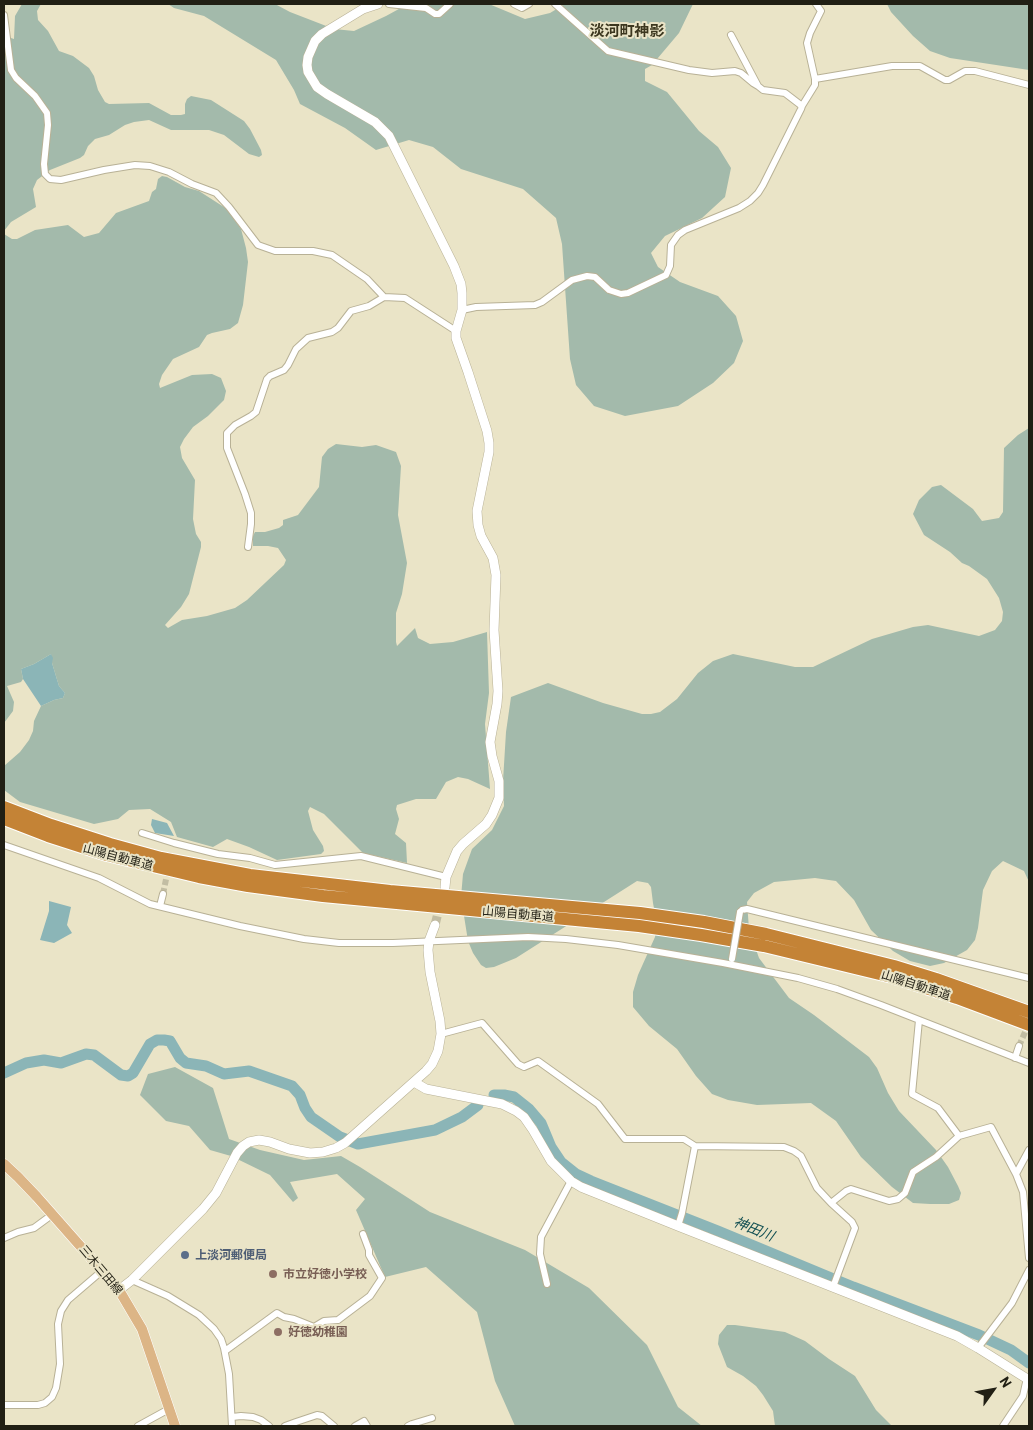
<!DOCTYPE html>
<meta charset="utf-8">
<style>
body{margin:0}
#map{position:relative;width:1033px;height:1430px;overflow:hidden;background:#eae4c7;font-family:Barlow,sans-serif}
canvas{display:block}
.frame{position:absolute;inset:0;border:5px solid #211f14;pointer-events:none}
.north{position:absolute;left:968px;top:1365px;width:50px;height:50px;-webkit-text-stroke:4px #eae4c7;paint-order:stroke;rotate:58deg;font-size:14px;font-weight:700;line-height:20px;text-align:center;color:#211f14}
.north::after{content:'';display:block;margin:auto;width:18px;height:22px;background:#211f14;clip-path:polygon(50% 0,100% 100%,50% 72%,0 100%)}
</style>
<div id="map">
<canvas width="1033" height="1430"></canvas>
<div class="frame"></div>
<div class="north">N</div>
</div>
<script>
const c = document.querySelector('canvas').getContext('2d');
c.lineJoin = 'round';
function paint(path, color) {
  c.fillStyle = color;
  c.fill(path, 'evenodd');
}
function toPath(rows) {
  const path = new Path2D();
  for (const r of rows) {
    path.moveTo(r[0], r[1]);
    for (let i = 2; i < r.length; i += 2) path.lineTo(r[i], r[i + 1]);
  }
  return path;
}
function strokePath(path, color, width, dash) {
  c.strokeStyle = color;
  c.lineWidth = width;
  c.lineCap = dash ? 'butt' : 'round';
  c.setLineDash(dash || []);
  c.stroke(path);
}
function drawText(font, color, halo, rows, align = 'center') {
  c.font = font + ' Barlow,"Noto Sans JP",sans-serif';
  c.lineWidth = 4;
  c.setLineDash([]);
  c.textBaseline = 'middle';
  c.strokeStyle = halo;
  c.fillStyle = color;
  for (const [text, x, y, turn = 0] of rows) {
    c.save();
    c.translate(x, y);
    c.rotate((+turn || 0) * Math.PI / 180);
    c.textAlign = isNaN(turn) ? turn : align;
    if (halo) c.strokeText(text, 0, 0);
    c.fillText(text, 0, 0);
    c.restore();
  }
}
const green = toPath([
 [22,4,41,4,37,11,38,20,48,31,59,51,73,56,89,68,94,76,98,90,105,102,109,104,149,103,171,115,181,115,185,114,185,104,187,99,191,96,211,100,244,121,250,129,261,150,262,155,259,157,249,154,224,135,209,130,171,130,149,120,134,122,125,125,109,135,95,139,88,146,84,155,80,158,50,170,37,180,33,189,36,207,11,222,4,231,4,33,5,36,14,39,15,16],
 [168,4,275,4,290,12,334,29,354,31,386,16,408,4,489,4,525,19,550,13,565,4,693,4,679,33,652,65,645,69,645,81,667,92,699,131,718,147,731,168,725,197,702,218,665,236,651,253,658,267,680,282,718,296,736,316,743,341,734,363,713,383,678,406,625,416,594,406,576,385,570,359,562,244,556,218,523,189,461,169,433,147,409,140,376,150,345,128,300,104,294,90,276,60,204,16,174,8],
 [887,4,1029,4,1029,70,950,58,930,51,913,36,891,12],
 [162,176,167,177,185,187,199,191,227,209,241,229,246,248,248,262,243,305,238,323,230,329,212,333,207,335,199,347,173,359,162,375,159,384,160,388,192,375,212,374,221,378,226,391,224,400,208,416,193,427,184,439,180,447,182,458,195,480,193,519,196,534,201,542,201,547,189,594,181,607,165,625,168,628,182,620,207,616,235,608,247,600,284,565,286,560,278,548,268,546,253,546,253,536,255,532,265,532,279,528,283,525,283,520,298,515,319,487,322,457,328,449,336,444,362,447,376,445,396,452,401,466,398,515,407,563,402,594,396,613,396,642,397,646,415,628,418,638,430,644,453,642,487,632,489,693,485,724,490,789,468,779,458,777,446,782,436,799,416,799,397,805,396,809,399,819,395,834,406,843,407,863,363,853,324,814,310,807,308,811,313,830,323,846,324,851,321,854,277,860,249,847,227,839,213,847,177,837,171,822,150,809,129,810,118,819,94,824,20,802,4,790,4,766,20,752,29,740,33,731,34,721,41,706,54,700,63,698,65,693,59,686,52,663,51,654,34,664,21,669,23,679,21,682,7,686,14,702,13,711,4,723,4,234,12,239,17,239,35,230,68,225,84,237,99,233,116,213,149,201,152,192,156,189,158,179],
 [1029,428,1029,882,1024,871,1003,861,992,871,983,890,978,928,975,940,967,950,944,963,930,966,910,961,893,951,871,930,854,900,836,881,815,878,774,882,754,893,747,902,749,929,759,958,789,998,814,1015,869,1057,877,1068,888,1093,899,1111,936,1150,948,1167,958,1186,961,1193,959,1200,949,1204,930,1204,913,1203,892,1187,861,1157,836,1121,811,1103,757,1105,728,1100,712,1094,696,1076,677,1049,649,1026,633,1007,633,992,638,975,655,937,657,924,653,903,651,887,648,883,637,881,516,958,494,967,486,968,481,965,473,953,468,941,461,897,463,874,472,849,492,830,504,806,503,781,506,732,511,697,548,683,603,703,642,714,651,714,660,712,677,699,698,673,713,661,733,654,795,667,813,667,872,639,913,627,928,625,979,636,995,630,1002,621,1003,612,999,598,987,579,969,566,962,563,950,552,924,535,913,514,919,500,932,487,941,485,973,509,982,521,999,518,1003,512,1004,448,1018,435],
 [175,1067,213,1088,229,1139,260,1150,304,1160,341,1156,360,1167,430,1212,525,1250,589,1288,647,1345,678,1407,702,1426,515,1426,495,1381,477,1312,426,1267,385,1277,356,1210,365,1199,337,1174,290,1182,298,1198,293,1202,270,1175,231,1156,210,1150,189,1126,166,1121,140,1095,148,1074],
 [727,1325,735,1325,785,1332,805,1341,829,1359,855,1376,876,1410,892,1426,775,1426,773,1411,763,1395,756,1386,743,1376,727,1367,718,1344,719,1335]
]);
const water = toPath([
 [51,654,53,658,52,663,59,686,65,693,63,698,54,700,41,706,23,679,21,669,34,664],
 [152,819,167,823,174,836,155,833,151,825],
 [49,901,71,907,67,925,72,933,54,943,40,940,49,911]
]);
const river = toPath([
 [4,1073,26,1063,44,1060,61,1063,86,1054,94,1055,121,1075,128,1076,133,1073,150,1044,157,1040,164,1040,170,1041,180,1058,186,1063,206,1066,224,1074,249,1071,292,1086,300,1095,305,1108,311,1117,340,1137,358,1144,435,1130,462,1117,478,1105],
 [494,1095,504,1095,514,1097,529,1109,541,1123,551,1147,561,1162,576,1174,591,1181,718,1231,853,1287,979,1335,1011,1350,1029,1363]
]);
const minorTunnel = toPath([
 [163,894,172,850],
 [1019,1046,1029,1023]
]);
const tertiaryTunnel = toPath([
 [435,925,441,901]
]);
const minor = toPath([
 [389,4,426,8,435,14,439,14,450,4],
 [514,4,522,8,529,4],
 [555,4,608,51,689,70,712,73,735,71,741,73,753,83,758,86],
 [4,15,11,70,16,78,35,96,47,113,48,125,44,164,45,174,50,179,61,180,104,170,135,165,150,166,169,172,192,184,216,193,229,207,258,245,275,251,313,251,332,255,367,279,384,297],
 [731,35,758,86,763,90,785,93,802,106],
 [815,79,892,66,920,66,945,80,949,80,965,71,975,71,1029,85],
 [462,310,476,307,535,305,542,302,572,280,587,276,595,277,609,290,621,294,628,293,666,275,670,266,671,245,678,235,685,230,739,208,750,201,758,193,763,185,801,109,802,106,815,85,815,79,807,43,810,33,821,11,816,4],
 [248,547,251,524,251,513,245,494,227,448,227,433,235,425,251,416,256,412,267,379,270,376,284,370,288,365,296,349,308,338,332,332,338,328,351,311,369,306,384,297,405,298,456,331],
 [142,833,174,843,218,854,250,858,275,865,361,856,446,877],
 [4,845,99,878,150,904,240,926,304,939,339,943,393,943,528,937,566,939,618,945,723,963,798,978,837,989,881,1005,1029,1063],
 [160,906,163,894],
 [740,912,742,910,747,909,1029,978],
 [919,1020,912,1094,938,1108,959,1136],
 [441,1034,482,1023,518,1064,524,1067,538,1061,598,1104,625,1139,684,1139,695,1146,784,1147,794,1151,801,1156,817,1188,831,1203,852,1222,855,1228,833,1287],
 [1015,1058,1019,1046],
 [1016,1174,1029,1150],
 [831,1203,846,1191,851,1189,889,1201,898,1199,905,1193,913,1172,936,1157,959,1136,991,1127,1016,1174,1023,1192,1029,1258],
 [678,1226,682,1213,695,1146],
 [4,1238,18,1232,34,1228,53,1214],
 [132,1280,168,1296,199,1315,214,1329,221,1339,224,1348,229,1374,232,1426],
 [547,1284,540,1254,541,1237,571,1181],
 [978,1348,1012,1303,1029,1270],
 [225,1351,277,1313,284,1317,294,1319,314,1327,324,1321,338,1320,370,1296,382,1278,369,1255,369,1250,363,1234],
 [4,1405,38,1405,45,1403,52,1397,56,1388,60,1364,58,1324,61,1311,68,1300,103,1270],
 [232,1417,241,1416,253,1417,261,1420,269,1426],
 [138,1426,169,1409],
 [285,1426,296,1422,317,1415,322,1416,334,1426],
 [355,1426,364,1421,367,1426],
 [408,1426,412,1424,432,1418],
 [1003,1426,1023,1396,1027,1378]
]);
const tertiary = toPath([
 [378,4,363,9,322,34,315,41,308,57,307,65,308,72,317,87,327,94,375,122,389,136,454,266,461,284,462,293,462,310,456,331,456,338,468,372,487,431,489,443,489,452,477,511,478,525,481,536,493,558,496,575,494,630,498,691,497,704,490,742,492,756,499,781,499,798,492,815,486,824,463,844,457,851,446,877,445,887],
 [414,1082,426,1089,502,1104,516,1111,524,1117,533,1130,551,1161,571,1181,581,1187,678,1226,957,1336,978,1348,1029,1380],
 [119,1290,132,1280,203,1209,216,1193,237,1153,243,1146,249,1142,259,1140,270,1142,289,1149,310,1153,323,1152,336,1148,345,1143,426,1071,432,1064,438,1051,441,1034,440,1021,430,972,428,950,429,941,435,925]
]);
const primary = toPath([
 [4,1164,18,1177,37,1197,119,1290,142,1329,175,1426]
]);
const motorway = toPath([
 [4,807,51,825,110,844,161,858,250,875,390,891,640,913,704,922,766,934,894,966,936,979,1029,1012],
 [4,819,48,836,107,855,199,877,248,886,323,896,639,926,701,935,764,946,892,977,957,998,1029,1025]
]);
const minorBridge = toPath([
 [732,959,740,912]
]);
const markers = [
 [185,1255,5,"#5c6f8a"],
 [273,1274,5,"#8d6e63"],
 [278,1332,5,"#8d6e63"]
];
const streetNames = [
 ["山陽自動車道",118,857,15],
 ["山陽自動車道",518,914,5],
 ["山陽自動車道",916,985,18],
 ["三木三田線",101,1270,50]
];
const serviceNames = [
 ["上淡河郵便局",195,1255]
];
const educationNames = [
 ["市立好徳小学校",283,1274],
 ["好徳幼稚園",288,1332]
];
const waterNames = [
 ["神田川",754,1229,22]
];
const quarterNames = [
 ["淡河町神影",627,31]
];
paint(green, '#a3baab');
paint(water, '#8bb5b7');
strokePath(river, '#8bb5b7', 11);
strokePath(minorTunnel, '#c2bda3', 6, [6, 3]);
strokePath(tertiaryTunnel, '#c2bda3', 9, [9, 4.5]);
strokePath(minor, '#b8b196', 8);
strokePath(tertiary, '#b8b196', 10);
strokePath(primary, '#fff', 11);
strokePath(motorway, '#fff', 14);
strokePath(minor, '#fff', 6);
strokePath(tertiary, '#fff', 9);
strokePath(primary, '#dcb586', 10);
strokePath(motorway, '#c48336', 12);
strokePath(minorBridge, '#b8b196', 8, []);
strokePath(minorBridge, '#fff', 6);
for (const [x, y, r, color] of markers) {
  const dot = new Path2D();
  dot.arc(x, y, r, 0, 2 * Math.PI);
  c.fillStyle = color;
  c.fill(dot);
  strokePath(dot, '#eae4c7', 2);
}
drawText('12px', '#211f14', '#eae4c7', streetNames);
drawText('bold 12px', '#4e5e75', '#eae4c7', serviceNames, 'left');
drawText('bold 12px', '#785e54', '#eae4c7', educationNames, 'left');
drawText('italic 14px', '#135053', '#eae4c7', waterNames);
drawText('bold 15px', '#3c371f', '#eae4c7', quarterNames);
</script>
